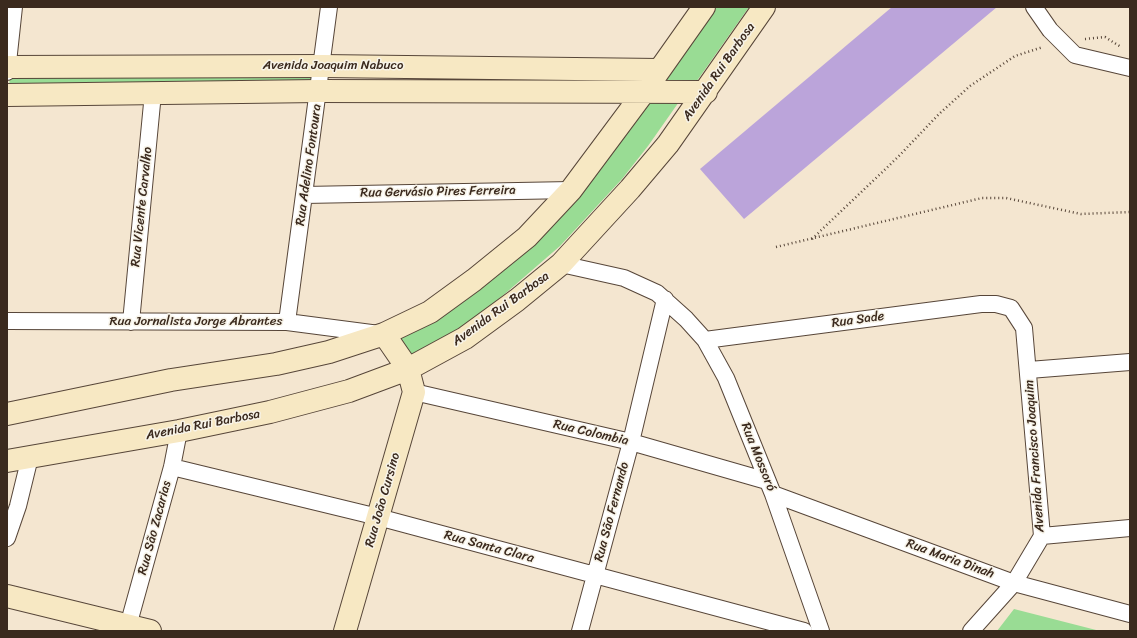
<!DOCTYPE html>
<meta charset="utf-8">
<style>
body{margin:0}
#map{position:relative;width:1137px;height:638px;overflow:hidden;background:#f4e6d0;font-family:Sriracha,sans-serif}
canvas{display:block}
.frame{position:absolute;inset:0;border:8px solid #3b2a1e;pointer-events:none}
</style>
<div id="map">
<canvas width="1137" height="638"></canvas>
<div class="frame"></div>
</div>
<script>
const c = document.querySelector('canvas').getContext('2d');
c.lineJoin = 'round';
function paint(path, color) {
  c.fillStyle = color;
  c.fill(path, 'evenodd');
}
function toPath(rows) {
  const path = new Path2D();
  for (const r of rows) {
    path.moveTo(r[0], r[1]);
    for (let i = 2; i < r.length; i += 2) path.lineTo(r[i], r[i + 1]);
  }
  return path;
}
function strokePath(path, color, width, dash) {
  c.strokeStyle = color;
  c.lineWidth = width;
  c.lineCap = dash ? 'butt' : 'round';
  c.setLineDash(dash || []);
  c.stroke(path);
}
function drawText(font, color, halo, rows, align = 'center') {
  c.font = font + ' Sriracha,sans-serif';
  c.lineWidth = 3;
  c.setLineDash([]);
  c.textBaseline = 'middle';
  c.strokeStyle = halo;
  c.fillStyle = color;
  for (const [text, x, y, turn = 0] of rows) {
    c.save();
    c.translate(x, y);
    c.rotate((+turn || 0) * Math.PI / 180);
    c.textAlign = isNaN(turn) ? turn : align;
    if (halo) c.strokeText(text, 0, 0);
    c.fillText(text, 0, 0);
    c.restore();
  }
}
const green = toPath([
 [708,7,749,7,694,85,655,83],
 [320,67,317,88,9,91,10,71],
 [647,97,681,99,648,146,622,179,560,246,470,324,408,361,394,336,460,297],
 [1014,609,1100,631,997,631]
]);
const building = toPath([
 [892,7,997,7,744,219,700,169]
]);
const path = toPath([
 [1085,39,1105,37,1121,47],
 [812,239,898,157,939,114,970,86,1015,56,1043,47],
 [776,247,982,198,1006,198,1081,214,1130,212]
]);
const street = toPath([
 [1034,7,1050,30,1075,55,1130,68],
 [7,72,14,7],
 [304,195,571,190],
 [561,264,624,278,657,293,686,319,705,340,726,378,773,494,821,631],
 [7,321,287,322,379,334],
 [131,322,153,93],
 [287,322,329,7],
 [705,340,981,304,996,304,1011,308,1024,328,1042,536,1014,583,971,631],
 [1029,370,1130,362],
 [414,392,631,442,767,481],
 [172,467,378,517,804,631],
 [773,494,1014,583,1130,614],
 [1042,536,1130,528],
 [7,538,18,506,30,457],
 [128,626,172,467,179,431],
 [580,631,631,442,665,299]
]);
const secondary = toPath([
 [7,67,322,66,659,70],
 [7,95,319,91,706,92],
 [7,414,171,380,276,364,329,352,384,334,430,312,474,280,527,237,571,190,644,92,704,7],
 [7,461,179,431,270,412,349,391,408,369,465,338,517,300,561,264,630,189,668,144,764,7],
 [7,596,150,631],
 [345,631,414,392,408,369,384,334]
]);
const streetNames = [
 ["Avenida Joaquim Nabuco",333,66],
 ["Avenida Rui Barbosa",719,72,-55],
 ["Rua Adelino Fontoura",309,165,-82],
 ["Rua Gervásio Pires Ferreira",438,192,-1],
 ["Rua Vicente Carvalho",142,207,-84],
 ["Avenida Rui Barbosa",501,309,-36],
 ["Rua Sade",858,320,-8],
 ["Rua Jornalista Jorge Abrantes",196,322],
 ["Avenida Rui Barbosa",203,425,-11],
 ["Rua Colombia",591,433,13],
 ["Avenida Francisco Joaquim",1035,456,-94],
 ["Rua Mossoró",758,457,68],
 ["Rua João Cursino",383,500,-74],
 ["Rua São Fernando",612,512,-75],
 ["Rua São Zacarias",155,528,-75],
 ["Rua Santa Clara",489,547,15],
 ["Rua Maria Dinah",950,559,20]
];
paint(green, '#99dc94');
paint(building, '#bba4da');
strokePath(street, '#574639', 18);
strokePath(secondary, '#574639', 24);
strokePath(path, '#574639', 2.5, [1, 3]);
strokePath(street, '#fff', 16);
strokePath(secondary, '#f7e8c3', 22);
drawText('13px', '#3b2a1e', '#f7f3e8', streetNames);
</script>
